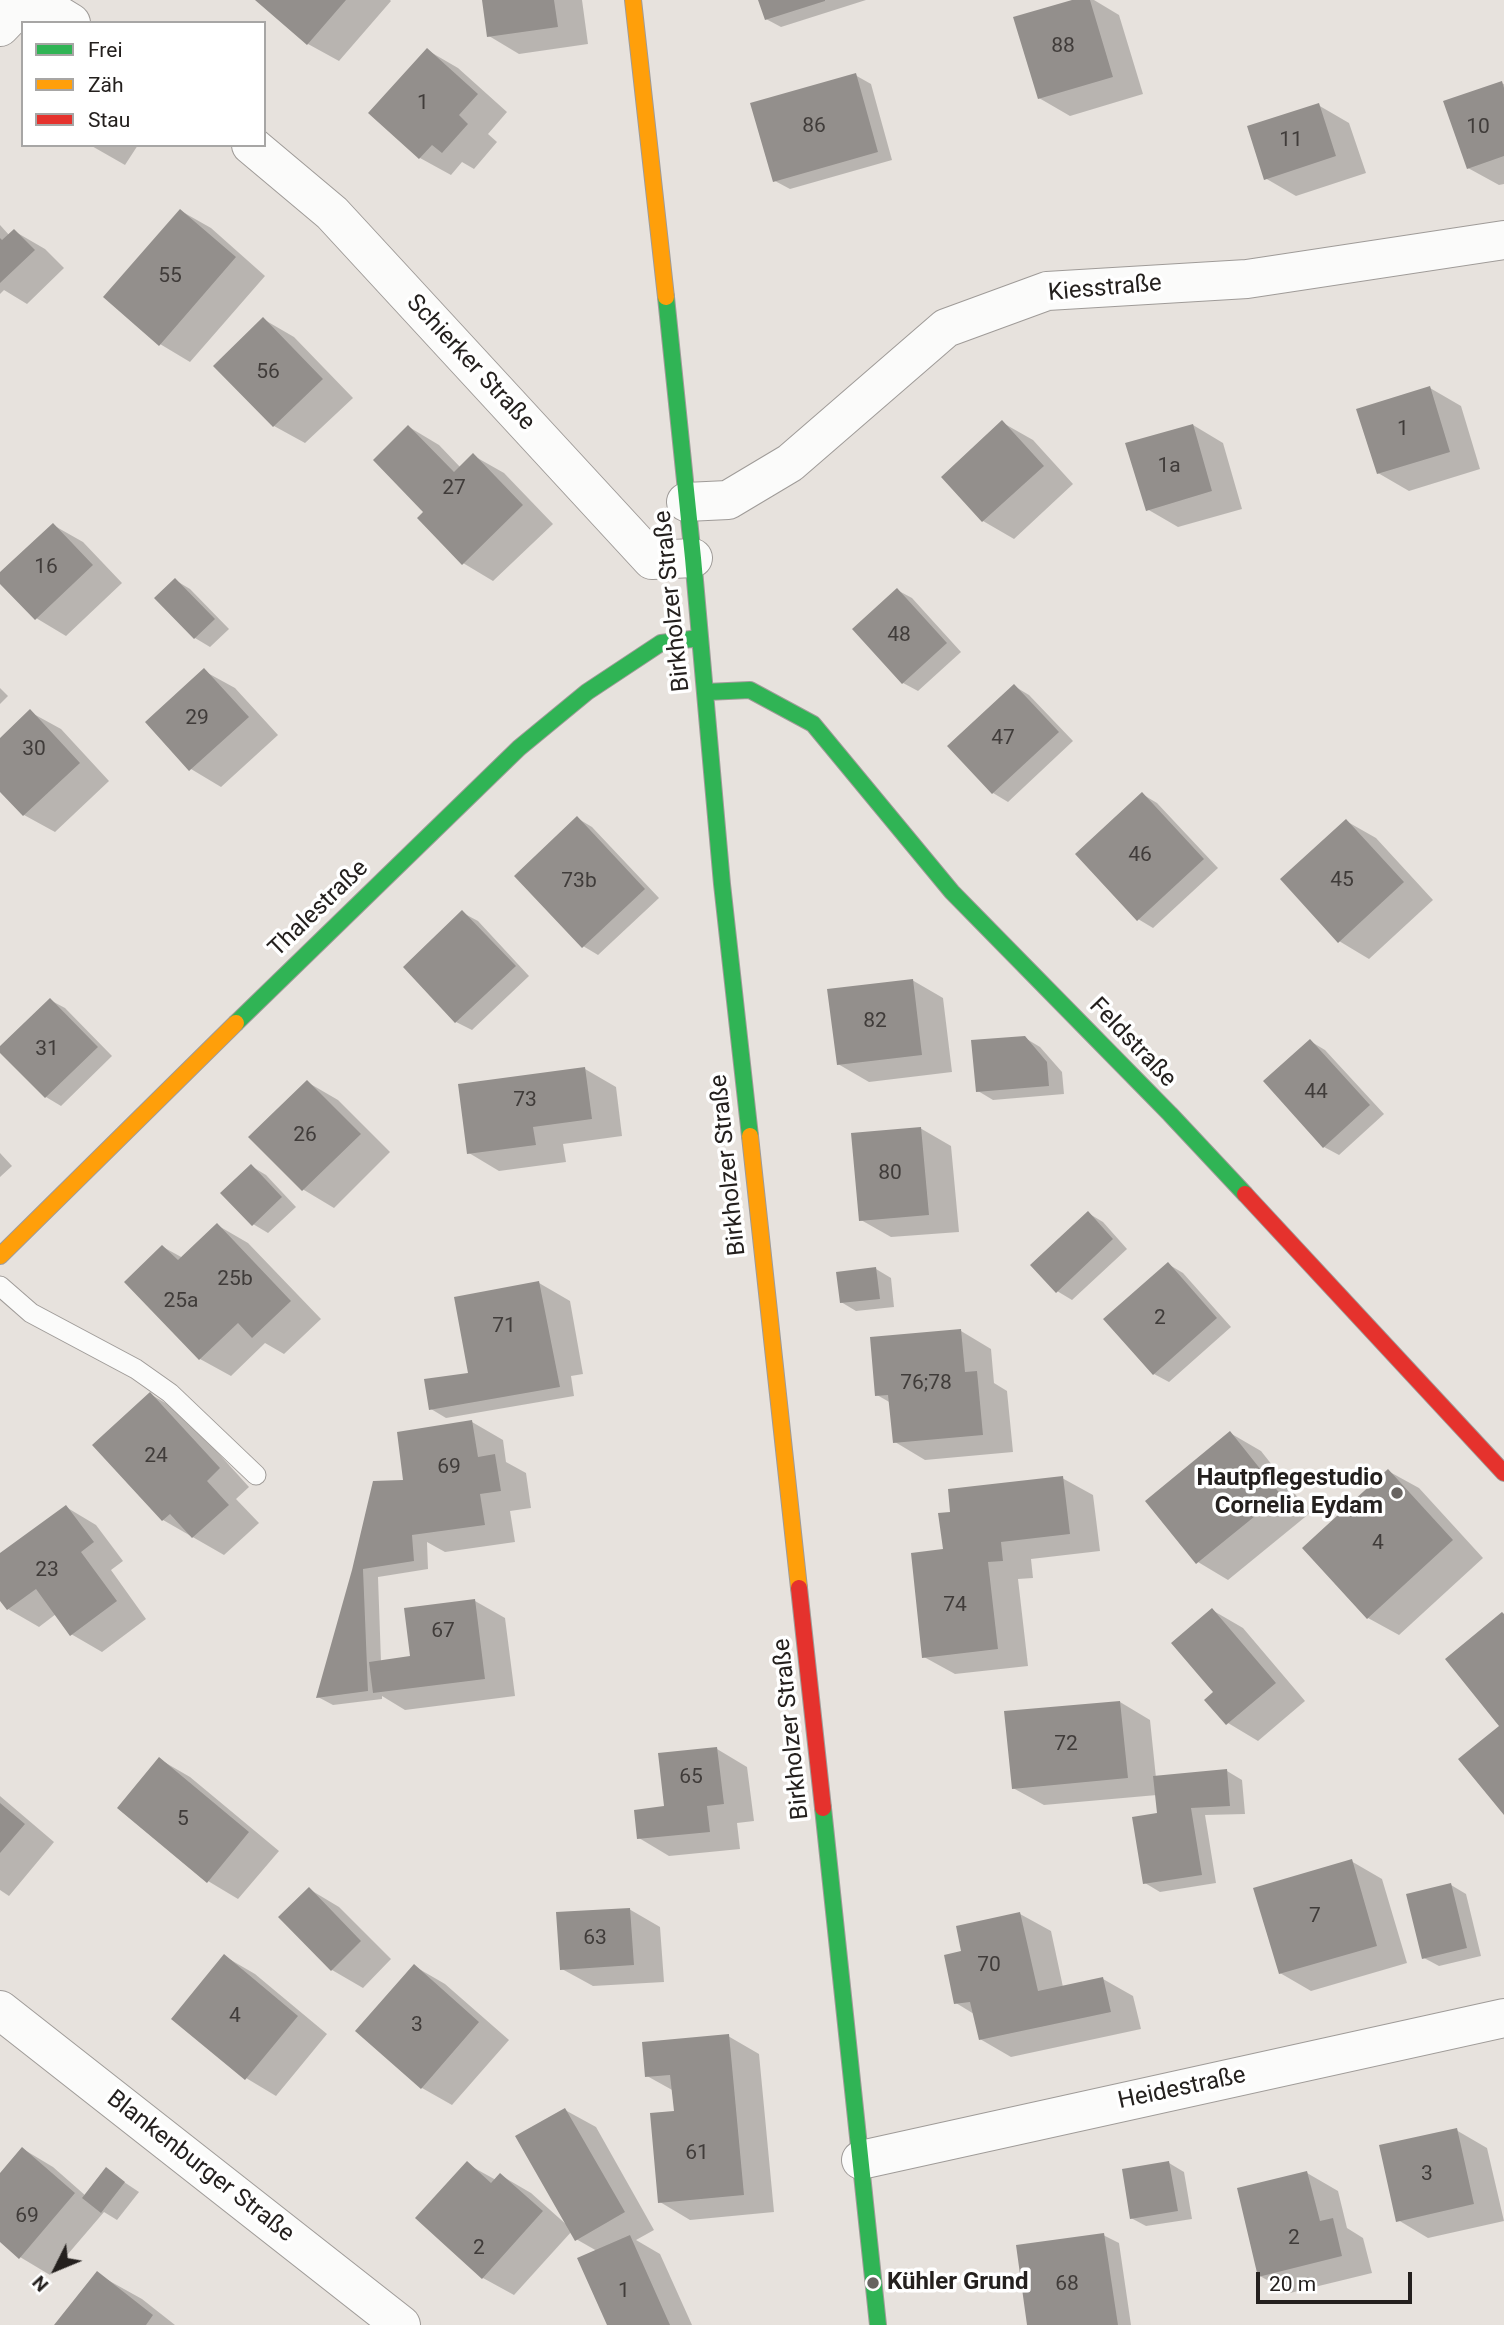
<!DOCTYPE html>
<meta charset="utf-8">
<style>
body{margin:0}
#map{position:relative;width:1504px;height:2325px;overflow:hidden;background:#e7e2dd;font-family:Roboto,sans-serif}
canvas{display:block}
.legend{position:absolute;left:21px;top:21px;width:245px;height:126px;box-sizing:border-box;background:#fff;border:2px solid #a7a6a5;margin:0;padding:9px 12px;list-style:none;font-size:21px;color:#24201e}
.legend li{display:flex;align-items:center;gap:14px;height:35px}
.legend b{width:35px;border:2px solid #a7a6a5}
.north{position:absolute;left:21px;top:2234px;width:70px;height:70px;-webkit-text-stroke:5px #fff;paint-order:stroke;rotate:227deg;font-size:19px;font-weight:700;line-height:28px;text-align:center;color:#24201e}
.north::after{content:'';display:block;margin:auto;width:24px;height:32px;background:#24201e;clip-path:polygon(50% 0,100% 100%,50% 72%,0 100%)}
.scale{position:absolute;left:1256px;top:2272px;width:156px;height:32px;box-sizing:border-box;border:4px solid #24201e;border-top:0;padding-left:9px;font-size:21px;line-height:24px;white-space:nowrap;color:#24201e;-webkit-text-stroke:5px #fff;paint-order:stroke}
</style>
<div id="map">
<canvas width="1504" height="2325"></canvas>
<ul class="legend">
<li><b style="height:9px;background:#30b455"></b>Frei</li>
<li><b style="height:9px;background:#ff9f0a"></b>Zäh</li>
<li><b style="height:9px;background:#e5322d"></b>Stau</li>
</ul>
<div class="north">N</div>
<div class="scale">20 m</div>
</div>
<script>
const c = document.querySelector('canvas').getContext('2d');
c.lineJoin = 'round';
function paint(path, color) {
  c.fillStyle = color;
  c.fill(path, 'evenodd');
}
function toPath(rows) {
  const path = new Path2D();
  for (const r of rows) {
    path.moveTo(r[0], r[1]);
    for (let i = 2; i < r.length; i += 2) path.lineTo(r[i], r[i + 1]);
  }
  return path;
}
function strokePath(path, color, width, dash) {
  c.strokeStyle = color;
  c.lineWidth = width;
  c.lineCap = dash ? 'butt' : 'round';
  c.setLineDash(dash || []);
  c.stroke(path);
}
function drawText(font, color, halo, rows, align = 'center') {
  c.font = font + ' Roboto,sans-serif';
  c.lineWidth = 7;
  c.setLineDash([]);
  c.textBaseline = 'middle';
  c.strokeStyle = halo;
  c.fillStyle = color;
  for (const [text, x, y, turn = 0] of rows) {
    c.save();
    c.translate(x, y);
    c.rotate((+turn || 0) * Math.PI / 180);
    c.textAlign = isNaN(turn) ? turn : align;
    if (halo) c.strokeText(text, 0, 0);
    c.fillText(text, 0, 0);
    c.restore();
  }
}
const shadow = toPath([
 [257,0,390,0,391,1,339,61,308,44],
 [484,0,582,0,588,44,519,54,489,36],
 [760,0,866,0,781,27,766,19],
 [1078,0,1094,0,1119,15,1143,94,1070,116,1039,98],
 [427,50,458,68,507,112,488,134,497,142,474,169,462,162,451,175,420,158,371,113],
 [855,75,871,84,892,160,790,189,775,181],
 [1501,83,1504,84,1504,184,1499,185,1468,168],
 [1318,105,1349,123,1366,173,1296,196,1265,178],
 [90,145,138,145,125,165],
 [181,211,211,228,265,276,190,362,160,344],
 [0,225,10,236,14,231,45,249,64,268,27,304,4,290,0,294],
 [263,319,294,337,353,398,305,443,274,426,215,366],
 [1430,388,1461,406,1480,469,1409,491,1378,473],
 [1003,423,1033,440,1073,484,1014,539,983,521,943,477],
 [1193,425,1223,443,1242,509,1178,527,1147,509],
 [409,427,439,445,461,468,474,456,504,473,553,524,493,581,463,563,426,512],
 [53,525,83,542,122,583,66,636,36,618,0,581,0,574],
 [175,580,190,589,229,629,210,647,195,638,157,598],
 [897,590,912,598,961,652,918,691,903,683],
 [204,671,235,688,278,735,221,787,191,769],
 [1014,686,1029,695,1073,741,1008,802,993,793],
 [0,688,8,696,0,704],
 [30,712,61,729,109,781,55,832,24,815,0,789,0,740],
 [1142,794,1157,803,1218,868,1153,928,1138,919],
 [577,818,592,827,659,898,598,955,583,946],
 [1346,821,1376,838,1433,900,1369,959,1339,941],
 [463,913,478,921,529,976,472,1030,456,1022],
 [912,980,943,998,952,1072,869,1082,838,1064],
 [50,1000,65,1008,112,1056,61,1106,46,1097,0,1050],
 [1025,1038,1040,1047,1062,1072,1064,1094,993,1100,978,1091],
 [1310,1041,1325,1050,1384,1114,1339,1155,1324,1147],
 [585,1069,616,1087,622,1136,563,1144,566,1162,499,1171,469,1153],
 [307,1082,338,1100,390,1152,334,1208,304,1190,251,1137],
 [920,1128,951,1146,959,1232,891,1237,861,1220],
 [0,1153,12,1166,0,1177],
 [251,1166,266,1175,296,1207,268,1233,253,1224],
 [1088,1213,1103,1222,1127,1249,1072,1300,1057,1291],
 [217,1225,248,1243,321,1319,284,1354,265,1343,231,1376,200,1359,163,1247,183,1258],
 [1168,1264,1183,1273,1231,1327,1169,1382,1154,1374],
 [876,1269,891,1278,894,1307,856,1311,841,1302],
 [539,1283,570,1301,583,1374,571,1376,574,1396,446,1418,431,1409,470,1373],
 [961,1331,991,1349,994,1383,1007,1391,1013,1452,925,1460,895,1442,891,1403,877,1395],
 [150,1394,181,1412,249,1487,236,1499,259,1523,224,1555,163,1520],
 [472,1422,503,1440,506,1462,526,1473,531,1508,510,1511,515,1542,445,1552,427,1542,428,1569,378,1577,381,1662,412,1658,475,1601,505,1618,515,1696,405,1710,382,1696,382,1699,333,1705,318,1697,354,1571,402,1482],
 [1230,1433,1261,1451,1310,1513,1228,1580,1198,1562],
 [1388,1471,1419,1488,1483,1558,1399,1635,1368,1618,1304,1548],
 [1062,1478,1093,1495,1100,1551,1031,1559,1033,1578,1018,1579,1028,1666,955,1674,924,1657,952,1513],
 [66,1507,96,1525,123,1561,111,1570,146,1619,102,1652,71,1634,56,1614,39,1627,8,1609,0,1598,0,1555],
 [1212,1610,1243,1628,1305,1701,1258,1741,1228,1723,1216,1692],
 [1120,1702,1150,1720,1156,1778,1227,1771,1242,1780,1245,1814,1205,1815,1216,1883,1160,1892,1145,1883,1158,1814,1157,1795,1044,1805,1013,1788],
 [717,1749,747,1767,754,1821,737,1823,740,1849,669,1856,639,1838],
 [159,1759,190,1777,279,1851,238,1899,208,1881],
 [0,1796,54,1842,9,1896,0,1890],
 [1351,1861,1382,1879,1407,1963,1311,1991,1280,1973],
 [1451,1885,1466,1894,1481,1956,1439,1966,1424,1958],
 [309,1889,339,1907,391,1959,363,1988,332,1970],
 [629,1909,660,1927,664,1982,593,1986,562,1969],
 [1020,1914,1051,1931,1063,1987,1103,1979,1133,1996,1141,2029,1011,2057,980,2039,974,2014,956,2003,963,1952],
 [224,1956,255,1974,327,2034,276,2096,246,2078],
 [414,1966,445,1984,509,2040,452,2105,422,2088],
 [728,2036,759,2054,774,2212,690,2220,660,2202,675,2113,674,2091,647,2076],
 [565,2110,596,2127,654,2230,636,2240,660,2254,692,2325,609,2325,597,2251,576,2239,572,2231,514,2295,483,2278,467,2164,496,2180,500,2175,531,2193,568,2226],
 [1456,2130,1487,2148,1504,2221,1428,2238,1398,2220],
 [23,2149,53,2167,86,2196,106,2170,139,2192,117,2220,104,2212,50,2275,20,2257,0,2240,0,2176],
 [1169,2163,1184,2172,1192,2219,1146,2226,1131,2218],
 [1307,2173,1338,2191,1347,2228,1363,2238,1372,2273,1290,2293,1260,2276],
 [1103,2235,1119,2243,1131,2325,1029,2325],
 [97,2274,142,2299,175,2325,57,2325]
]);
const building = toPath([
 [255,0,346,0,307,45],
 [482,0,554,0,558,27,487,37],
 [758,0,825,0,825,1,765,20],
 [1072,0,1090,0,1113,77,1038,99,1013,17],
 [427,48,478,94,459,115,468,124,442,153,432,145,419,159,368,113],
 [856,73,878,152,773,182,750,103],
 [1502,81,1504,88,1504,156,1467,169,1443,101],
 [1319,103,1336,156,1264,180,1247,126],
 [180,209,236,257,159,346,103,297],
 [14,229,35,250,0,283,0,238,2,240],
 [263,317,323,379,273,427,213,366],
 [1430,386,1450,452,1377,474,1356,409],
 [1002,420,1044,466,982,522,941,477],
 [1193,424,1212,491,1146,511,1125,443],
 [408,425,454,472,473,453,523,505,462,565,417,518,423,512,373,460],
 [53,523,93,565,35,620,0,584,0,572],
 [175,578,215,619,194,639,154,598],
 [897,588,947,643,902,684,852,629],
 [204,668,249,717,189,771,145,722],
 [1014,684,1059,732,992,794,947,746],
 [30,709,80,763,23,816,0,792,0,738],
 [1142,792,1204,859,1137,921,1075,854],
 [577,816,645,889,582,948,514,876],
 [1346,819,1404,882,1338,943,1280,879],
 [462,910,516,966,455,1023,403,967],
 [913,979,922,1055,837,1065,827,989],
 [50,998,98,1047,45,1098,0,1053,0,1046],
 [1025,1036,1047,1062,1049,1086,976,1092,971,1040],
 [1310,1039,1370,1105,1323,1148,1263,1081],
 [585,1067,592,1119,533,1127,536,1145,467,1154,458,1084],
 [307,1080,361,1134,302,1191,248,1137],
 [921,1127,929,1215,859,1221,851,1133],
 [251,1164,282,1197,252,1226,220,1193],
 [1088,1211,1113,1239,1056,1293,1030,1265],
 [217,1223,291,1301,252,1338,238,1323,199,1360,124,1282,162,1245,178,1260],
 [1168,1262,1217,1318,1153,1375,1103,1319],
 [876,1267,880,1299,840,1303,836,1272],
 [539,1281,560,1387,429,1410,424,1379,468,1373,454,1297],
 [961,1329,965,1372,977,1371,983,1435,893,1443,888,1395,875,1396,870,1337],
 [150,1392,220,1468,207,1481,229,1505,192,1538,170,1514,162,1521,92,1445],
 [472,1420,478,1457,495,1454,501,1491,480,1494,485,1525,412,1535,414,1561,363,1569,368,1691,316,1698,352,1570,373,1481,403,1480,397,1432],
 [1230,1431,1281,1495,1196,1564,1145,1501],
 [1388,1469,1453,1540,1367,1619,1302,1548],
 [1063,1476,1070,1534,1001,1542,1003,1561,988,1562,998,1649,922,1658,911,1553,943,1549,938,1513,950,1512,948,1489],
 [66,1505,94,1542,81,1552,117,1601,70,1636,36,1589,7,1610,0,1601,0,1553],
 [475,1599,485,1679,373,1693,369,1662,410,1656,404,1608],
 [1212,1608,1276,1683,1226,1725,1204,1700,1213,1692,1171,1643],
 [1502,1612,1504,1614,1504,1815,1458,1759,1499,1726,1445,1659],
 [1120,1701,1128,1778,1012,1789,1004,1711],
 [717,1747,724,1804,707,1806,710,1832,637,1839,634,1810,664,1806,658,1753],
 [159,1757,249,1832,207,1883,117,1808],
 [1227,1769,1230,1806,1191,1808,1202,1875,1143,1884,1132,1817,1157,1813,1153,1776],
 [0,1803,25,1824,0,1853],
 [1352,1859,1377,1946,1279,1974,1253,1888],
 [1451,1883,1467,1948,1422,1959,1406,1894],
 [309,1887,361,1941,331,1971,278,1917],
 [630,1908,634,1965,560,1970,556,1912],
 [1020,1912,1038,1991,1103,1977,1111,2012,979,2040,970,2002,954,2004,944,1955,961,1951,956,1926],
 [224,1954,298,2016,245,2080,171,2019],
 [414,1964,479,2022,421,2089,355,2031],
 [729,2034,744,2195,658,2203,650,2113,674,2111,670,2075,645,2077,642,2042],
 [565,2108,625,2212,575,2241,515,2136],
 [1457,2128,1474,2204,1396,2222,1379,2145],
 [22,2147,75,2193,19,2259,0,2242,0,2173],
 [467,2161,491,2183,500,2173,543,2211,482,2279,415,2218],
 [1169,2161,1178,2211,1130,2219,1122,2169],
 [106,2167,125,2182,101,2213,82,2198],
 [1307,2171,1320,2221,1333,2218,1342,2256,1258,2277,1237,2188],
 [1104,2233,1118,2325,1027,2325,1016,2245],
 [630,2235,670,2325,607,2325,577,2258],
 [97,2271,153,2315,146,2325,54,2325]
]);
const lane = toPath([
 [0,1286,31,1313,136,1369,170,1393,256,1475]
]);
const street = toPath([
 [34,0,71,23],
 [0,27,26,0],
 [251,145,332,213,652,560,693,558],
 [686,502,728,500,790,463,946,328,1047,291,1247,279,1504,240],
 [0,2010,401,2325],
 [861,2160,1504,2018]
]);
const fast = toPath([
 [666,297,693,558,722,884,750,1136],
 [706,692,750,690,813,724,952,892,1170,1114,1245,1194],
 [236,1023,519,748,587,692,661,643,699,638],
 [823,1808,878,2325]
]);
const slow = toPath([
 [633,0,666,297],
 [750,1136,799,1588],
 [0,1256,236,1023]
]);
const jam = toPath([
 [1245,1194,1504,1473],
 [799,1588,823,1808]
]);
const markers = [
 [1397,1493,7,"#686461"],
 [873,2283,7,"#686461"]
];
const numberNames = [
 ["88",1063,47],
 ["1",423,104],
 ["86",814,127],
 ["10",1478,128],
 ["11",1291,141],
 ["55",170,277],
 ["56",268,373],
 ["1",1403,430],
 ["1a",1169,467],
 ["27",454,489],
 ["16",46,568],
 ["48",899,636],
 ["29",197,719],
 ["47",1003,739],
 ["30",34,750],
 ["46",1140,856],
 ["45",1342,881],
 ["73b",579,882],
 ["82",875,1022],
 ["31",47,1050],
 ["44",1316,1093],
 ["73",525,1101],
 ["26",305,1136],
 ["80",890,1174],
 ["25b",235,1280],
 ["25a",181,1302],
 ["2",1160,1319],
 ["71",504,1327],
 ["76;78",926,1384],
 ["24",156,1457],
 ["69",449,1468],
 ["4",1378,1544],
 ["23",47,1571],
 ["74",955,1606],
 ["67",443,1632],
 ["72",1066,1745],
 ["65",691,1778],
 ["5",183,1820],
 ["7",1315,1917],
 ["63",595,1939],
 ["70",989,1966],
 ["4",235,2017],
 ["3",417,2026],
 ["61",697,2154],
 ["3",1427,2175],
 ["69",27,2217],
 ["2",1294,2239],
 ["2",479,2249],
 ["68",1067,2285],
 ["1",624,2292]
];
const streetNames = [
 ["Kiesstraße",1105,289,-5],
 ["Schierker Straße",470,363,47],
 ["Birkholzer Straße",673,601,-96],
 ["Thalestraße",319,909,-44],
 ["Feldstraße",1132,1043,46],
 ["Birkholzer Straße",729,1165,-96],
 ["Birkholzer Straße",792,1729,-96],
 ["Heidestraße",1182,2089,-12],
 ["Blankenburger Straße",200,2167,38]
];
const poiNames = [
 ["Hautpflegestudio",1383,1479],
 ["Cornelia Eydam",1383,1507],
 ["Kühler Grund",887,2283,"left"]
];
paint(shadow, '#0003');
paint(building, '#938f8c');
strokePath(lane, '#9f9b98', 21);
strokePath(street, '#9f9b98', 40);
strokePath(fast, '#9f9b98', 18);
strokePath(slow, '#9f9b98', 18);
strokePath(jam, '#9f9b98', 18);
strokePath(lane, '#fbfbfa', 19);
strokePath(street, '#fbfbfa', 38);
strokePath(fast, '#30b455', 16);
strokePath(slow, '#ff9f0a', 16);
strokePath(jam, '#e5322d', 16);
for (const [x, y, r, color] of markers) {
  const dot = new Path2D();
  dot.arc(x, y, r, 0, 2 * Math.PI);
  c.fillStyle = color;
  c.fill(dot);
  strokePath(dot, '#fff', 2.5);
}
drawText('21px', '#403c3a', null, numberNames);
drawText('24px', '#24201e', '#fff', streetNames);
drawText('bold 24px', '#24201e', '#fff', poiNames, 'right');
</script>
